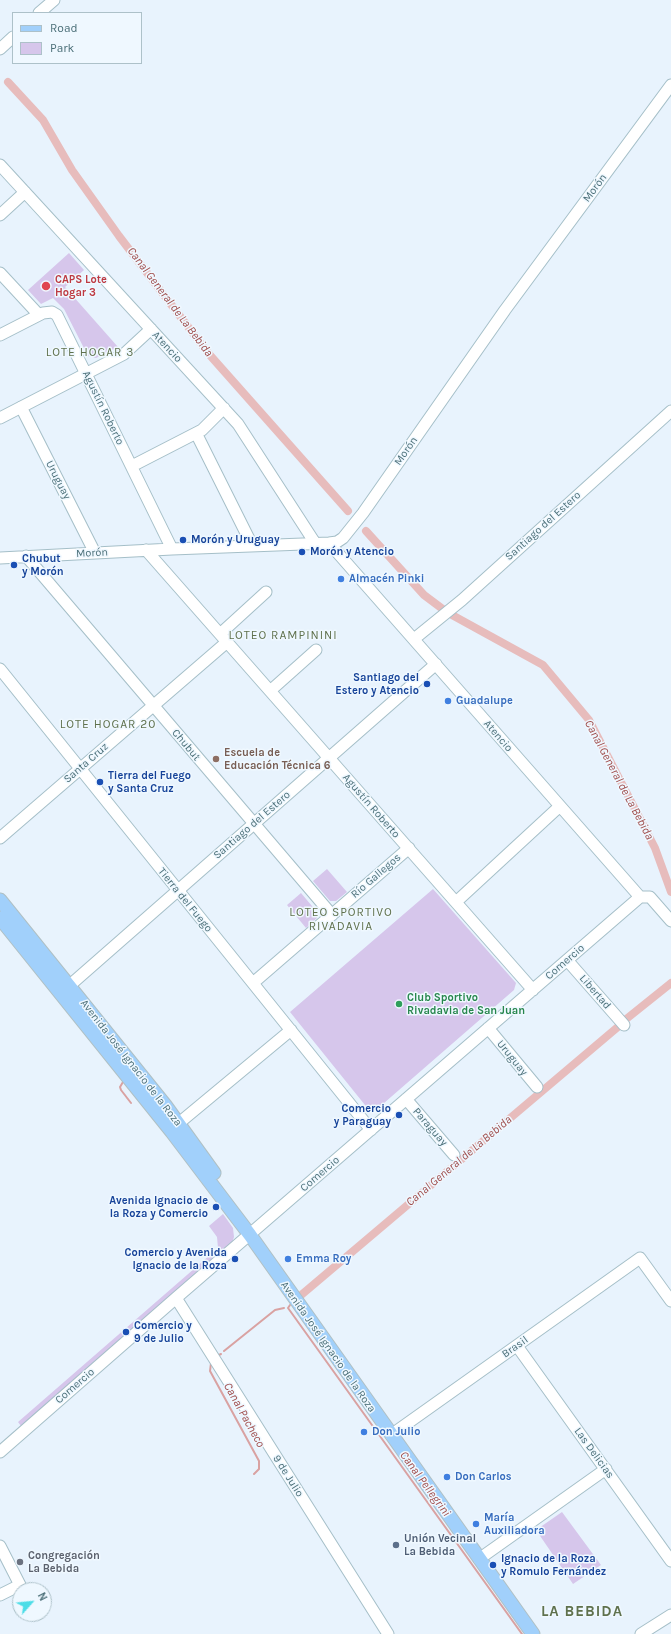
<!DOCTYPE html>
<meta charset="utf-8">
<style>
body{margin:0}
#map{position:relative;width:671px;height:1634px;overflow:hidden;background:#e8f3fd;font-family:Karla,sans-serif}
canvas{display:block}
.legend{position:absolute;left:12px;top:12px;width:130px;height:52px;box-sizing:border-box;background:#eff8ff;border:1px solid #adc1c9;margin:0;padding:5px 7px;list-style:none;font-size:12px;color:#4b6f78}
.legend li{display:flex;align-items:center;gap:8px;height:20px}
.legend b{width:20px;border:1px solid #adc1c9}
.north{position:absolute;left:12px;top:1582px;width:40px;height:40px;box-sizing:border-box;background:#eff8ff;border:1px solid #adc1c9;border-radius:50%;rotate:63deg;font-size:11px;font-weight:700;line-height:16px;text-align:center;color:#4b6f78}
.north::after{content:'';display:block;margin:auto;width:14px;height:18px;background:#4ddde7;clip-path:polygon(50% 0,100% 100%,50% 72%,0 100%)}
</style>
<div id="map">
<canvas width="671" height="1634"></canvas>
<ul class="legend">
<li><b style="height:5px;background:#a1d0fb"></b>Road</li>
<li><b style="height:11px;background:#d6c6eb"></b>Park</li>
</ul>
<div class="north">N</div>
</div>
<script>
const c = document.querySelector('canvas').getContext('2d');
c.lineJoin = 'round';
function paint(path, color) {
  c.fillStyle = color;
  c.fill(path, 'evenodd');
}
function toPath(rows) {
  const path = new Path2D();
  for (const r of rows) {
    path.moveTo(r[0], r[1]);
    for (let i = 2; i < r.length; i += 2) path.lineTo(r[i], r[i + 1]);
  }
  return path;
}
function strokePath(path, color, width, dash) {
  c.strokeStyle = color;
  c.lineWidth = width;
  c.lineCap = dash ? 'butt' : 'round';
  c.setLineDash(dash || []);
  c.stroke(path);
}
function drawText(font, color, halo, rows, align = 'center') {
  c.font = font + ' Karla,sans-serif';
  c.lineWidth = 3;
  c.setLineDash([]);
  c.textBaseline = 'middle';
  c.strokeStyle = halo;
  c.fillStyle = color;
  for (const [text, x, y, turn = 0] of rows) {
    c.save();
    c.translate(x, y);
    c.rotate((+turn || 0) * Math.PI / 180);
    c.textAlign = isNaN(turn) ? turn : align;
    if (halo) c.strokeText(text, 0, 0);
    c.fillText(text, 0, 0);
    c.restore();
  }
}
const green = toPath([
 [69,253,84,270,65,287,118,347,96,358,88,356,64,309,53,298,41,304,28,290],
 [327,869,347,892,336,901,330,901,313,881],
 [433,889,516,983,514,990,376,1110,369,1110,290,1012],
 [301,893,317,912,317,918,306,928,287,905],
 [223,1214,233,1228,234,1237,232,1243,21,1426,18,1422,218,1248,217,1237,209,1226],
 [562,1512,601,1565,573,1584,536,1530]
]);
const stream = toPath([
 [123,1082,120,1087,121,1090,131,1103],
 [290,1305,288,1308,522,1634],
 [224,1351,275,1310,284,1308],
 [219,1355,221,1354],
 [211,1363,210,1371,259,1461,259,1469,254,1474]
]);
const canal = toPath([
 [8,82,43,120,72,170,119,236,208,353,348,511],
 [366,531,424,595,444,610],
 [452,615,543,665,589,720,655,848,671,892],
 [625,1020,671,983],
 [300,1296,619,1026]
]);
const minor = toPath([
 [39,13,54,0],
 [0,49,13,37],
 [0,165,238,424,315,543],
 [0,215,25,192],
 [0,273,39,315],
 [0,335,43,313,52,312,57,315,172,549],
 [21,407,95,553],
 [0,418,124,354,151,329],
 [196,433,252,545],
 [132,466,202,430,224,408],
 [329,543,640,897],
 [146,550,533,990],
 [26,556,332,915],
 [0,558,172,549,329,543,337,542,343,538,363,513,505,310,671,85],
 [220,634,266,592],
 [414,639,462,600,671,411],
 [0,669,371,1130],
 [270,691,316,650],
 [0,838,227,642],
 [640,897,650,897,671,921],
 [456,902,560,806],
 [567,960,624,1025],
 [253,983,409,848],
 [69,986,436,664],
 [488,1028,537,1087],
 [406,1099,454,1155],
 [179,1123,291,1030],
 [176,1298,388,1634],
 [517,1346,671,1561],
 [391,1435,640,1258,671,1301],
 [0,1452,176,1298,640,897],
 [0,1546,20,1585,0,1595],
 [479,1559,606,1469],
 [641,1634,671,1615]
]);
const major = toPath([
 [0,900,165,1105,214,1173],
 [0,918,172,1132,250,1235,533,1634]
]);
const markers = [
 [46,286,5,"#e0444e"],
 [183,540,4,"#1a4fb4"],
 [302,552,4,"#1a4fb4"],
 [14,565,4,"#1a4fb4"],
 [341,579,4,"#3f7fe0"],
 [427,684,4,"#1a4fb4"],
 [448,701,4,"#3f7fe0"],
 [216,759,4,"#8d6e63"],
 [100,782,4,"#1a4fb4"],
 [399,1004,4,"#2e9e5b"],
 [399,1115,4,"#1a4fb4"],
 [216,1207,4,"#1a4fb4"],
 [235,1259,4,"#1a4fb4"],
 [288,1259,4,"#3f7fe0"],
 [126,1332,4,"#1a4fb4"],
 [364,1432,4,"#3f7fe0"],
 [447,1477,4,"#3f7fe0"],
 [476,1524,4,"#3f7fe0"],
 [396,1545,4,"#5c6f8a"],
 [20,1562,4,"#6b7280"],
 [493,1565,4,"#1a4fb4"]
];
const streetNames = [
 ["Morón",595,188,-53],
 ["Atencio",167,347,47],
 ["Agustín Roberto",103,408,64],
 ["Morón",406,451,-55],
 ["Uruguay",58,480,63],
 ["Santiago del Estero",543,526,-42],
 ["Morón",92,553,-3],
 ["Atencio",498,736,49],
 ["Chubut",186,745,50],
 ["Santa Cruz",86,763,-41],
 ["Agustín Roberto",371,806,49],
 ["Santiago del Estero",252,825,-41],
 ["Río Gallegos",376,876,-41],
 ["Tierra del Fuego",185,900,51],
 ["Comercio",565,962,-41],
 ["Libertad",595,992,49],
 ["Uruguay",512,1058,51],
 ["Avenida José Ignacio de la Roza",131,1063,52],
 ["Paraguay",430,1127,49],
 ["Comercio",320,1174,-41],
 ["Avenida José Ignacio de la Roza",328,1347,55],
 ["Brasil",515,1347,-35],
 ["Comercio",75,1386,-41],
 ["Las Delicias",594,1453,54],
 ["9 de Julio",288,1476,58]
];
const healthNames = [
 ["CAPS Lote",55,280],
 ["Hogar 3",55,293]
];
const transitNames = [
 ["Morón y Uruguay",191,540],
 ["Morón y Atencio",310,552],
 ["Chubut",22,559],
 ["y Morón",22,572],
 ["Santiago del",419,678,"right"],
 ["Estero y Atencio",419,691,"right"],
 ["Tierra del Fuego",108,776],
 ["y Santa Cruz",108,789],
 ["Comercio",391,1109,"right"],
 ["y Paraguay",391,1122,"right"],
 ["Avenida Ignacio de",208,1201,"right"],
 ["la Roza y Comercio",208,1214,"right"],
 ["Comercio y Avenida",227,1253,"right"],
 ["Ignacio de la Roza",227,1266,"right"],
 ["Comercio y",134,1326],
 ["9 de Julio",134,1339],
 ["Ignacio de la Roza",501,1559],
 ["y Romulo Fernández",501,1572]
];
const shopNames = [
 ["Almacén Pinki",349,579],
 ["Guadalupe",456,701],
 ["Emma Roy",296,1259],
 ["Don Julio",372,1432],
 ["Don Carlos",455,1477],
 ["María",484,1518],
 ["Auxiliadora",484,1531]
];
const educationNames = [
 ["Escuela de",224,753],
 ["Educación Técnica 6",224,766]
];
const leisureNames = [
 ["Club Sportivo",407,998],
 ["Rivadavia de San Juan",407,1011]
];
const serviceNames = [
 ["Unión Vecinal",404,1539],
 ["La Bebida",404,1552]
];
const worshipNames = [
 ["Congregación",28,1556],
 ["La Bebida",28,1569]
];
const waterNames = [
 ["Canal General de La Bebida",170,302,53],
 ["Canal General de La Bebida",619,780,62],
 ["Canal General de La Bebida",459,1161,-40],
 ["Canal Pacheco",244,1415,61],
 ["Canal Pellegrini",425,1484,54]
];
const neighbourhoodNames = [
 ["LOTE HOGAR 3",90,353],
 ["LOTEO RAMPININI",283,636],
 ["LOTE HOGAR 20",108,725],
 ["LOTEO SPORTIVO",341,913],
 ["RIVADAVIA",341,927]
];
const districtNames = [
 ["LA BEBIDA",582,1612]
];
paint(green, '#d6c6eb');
strokePath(stream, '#d9a2a2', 2);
strokePath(canal, '#e7bcbc', 8);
strokePath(minor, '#a5bfc8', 13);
strokePath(major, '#b0c0c4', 15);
strokePath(minor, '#fff', 11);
strokePath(major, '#a1d0fb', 13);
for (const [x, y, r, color] of markers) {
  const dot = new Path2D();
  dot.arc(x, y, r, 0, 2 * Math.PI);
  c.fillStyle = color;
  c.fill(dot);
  strokePath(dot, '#eff8ff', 1.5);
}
drawText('11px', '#4b6f78', '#eff8ff', streetNames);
drawText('bold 11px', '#be3a42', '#eff8ff', healthNames, 'left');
drawText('bold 11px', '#164399', '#eff8ff', transitNames, 'left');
drawText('bold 11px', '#366cbe', '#eff8ff', shopNames, 'left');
drawText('bold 11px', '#785e54', '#eff8ff', educationNames, 'left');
drawText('bold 11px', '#27864d', '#eff8ff', leisureNames, 'left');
drawText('bold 11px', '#4e5e75', '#eff8ff', serviceNames, 'left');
drawText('bold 11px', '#5b616d', '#eff8ff', worshipNames, 'left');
drawText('italic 12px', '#a04e4d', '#eff8ff', waterNames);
c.letterSpacing = '1px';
drawText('12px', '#5f714d', '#eff8ff', neighbourhoodNames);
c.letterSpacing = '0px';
c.letterSpacing = '1px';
drawText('bold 15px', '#5f714d', '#eff8ff', districtNames);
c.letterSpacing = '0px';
</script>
